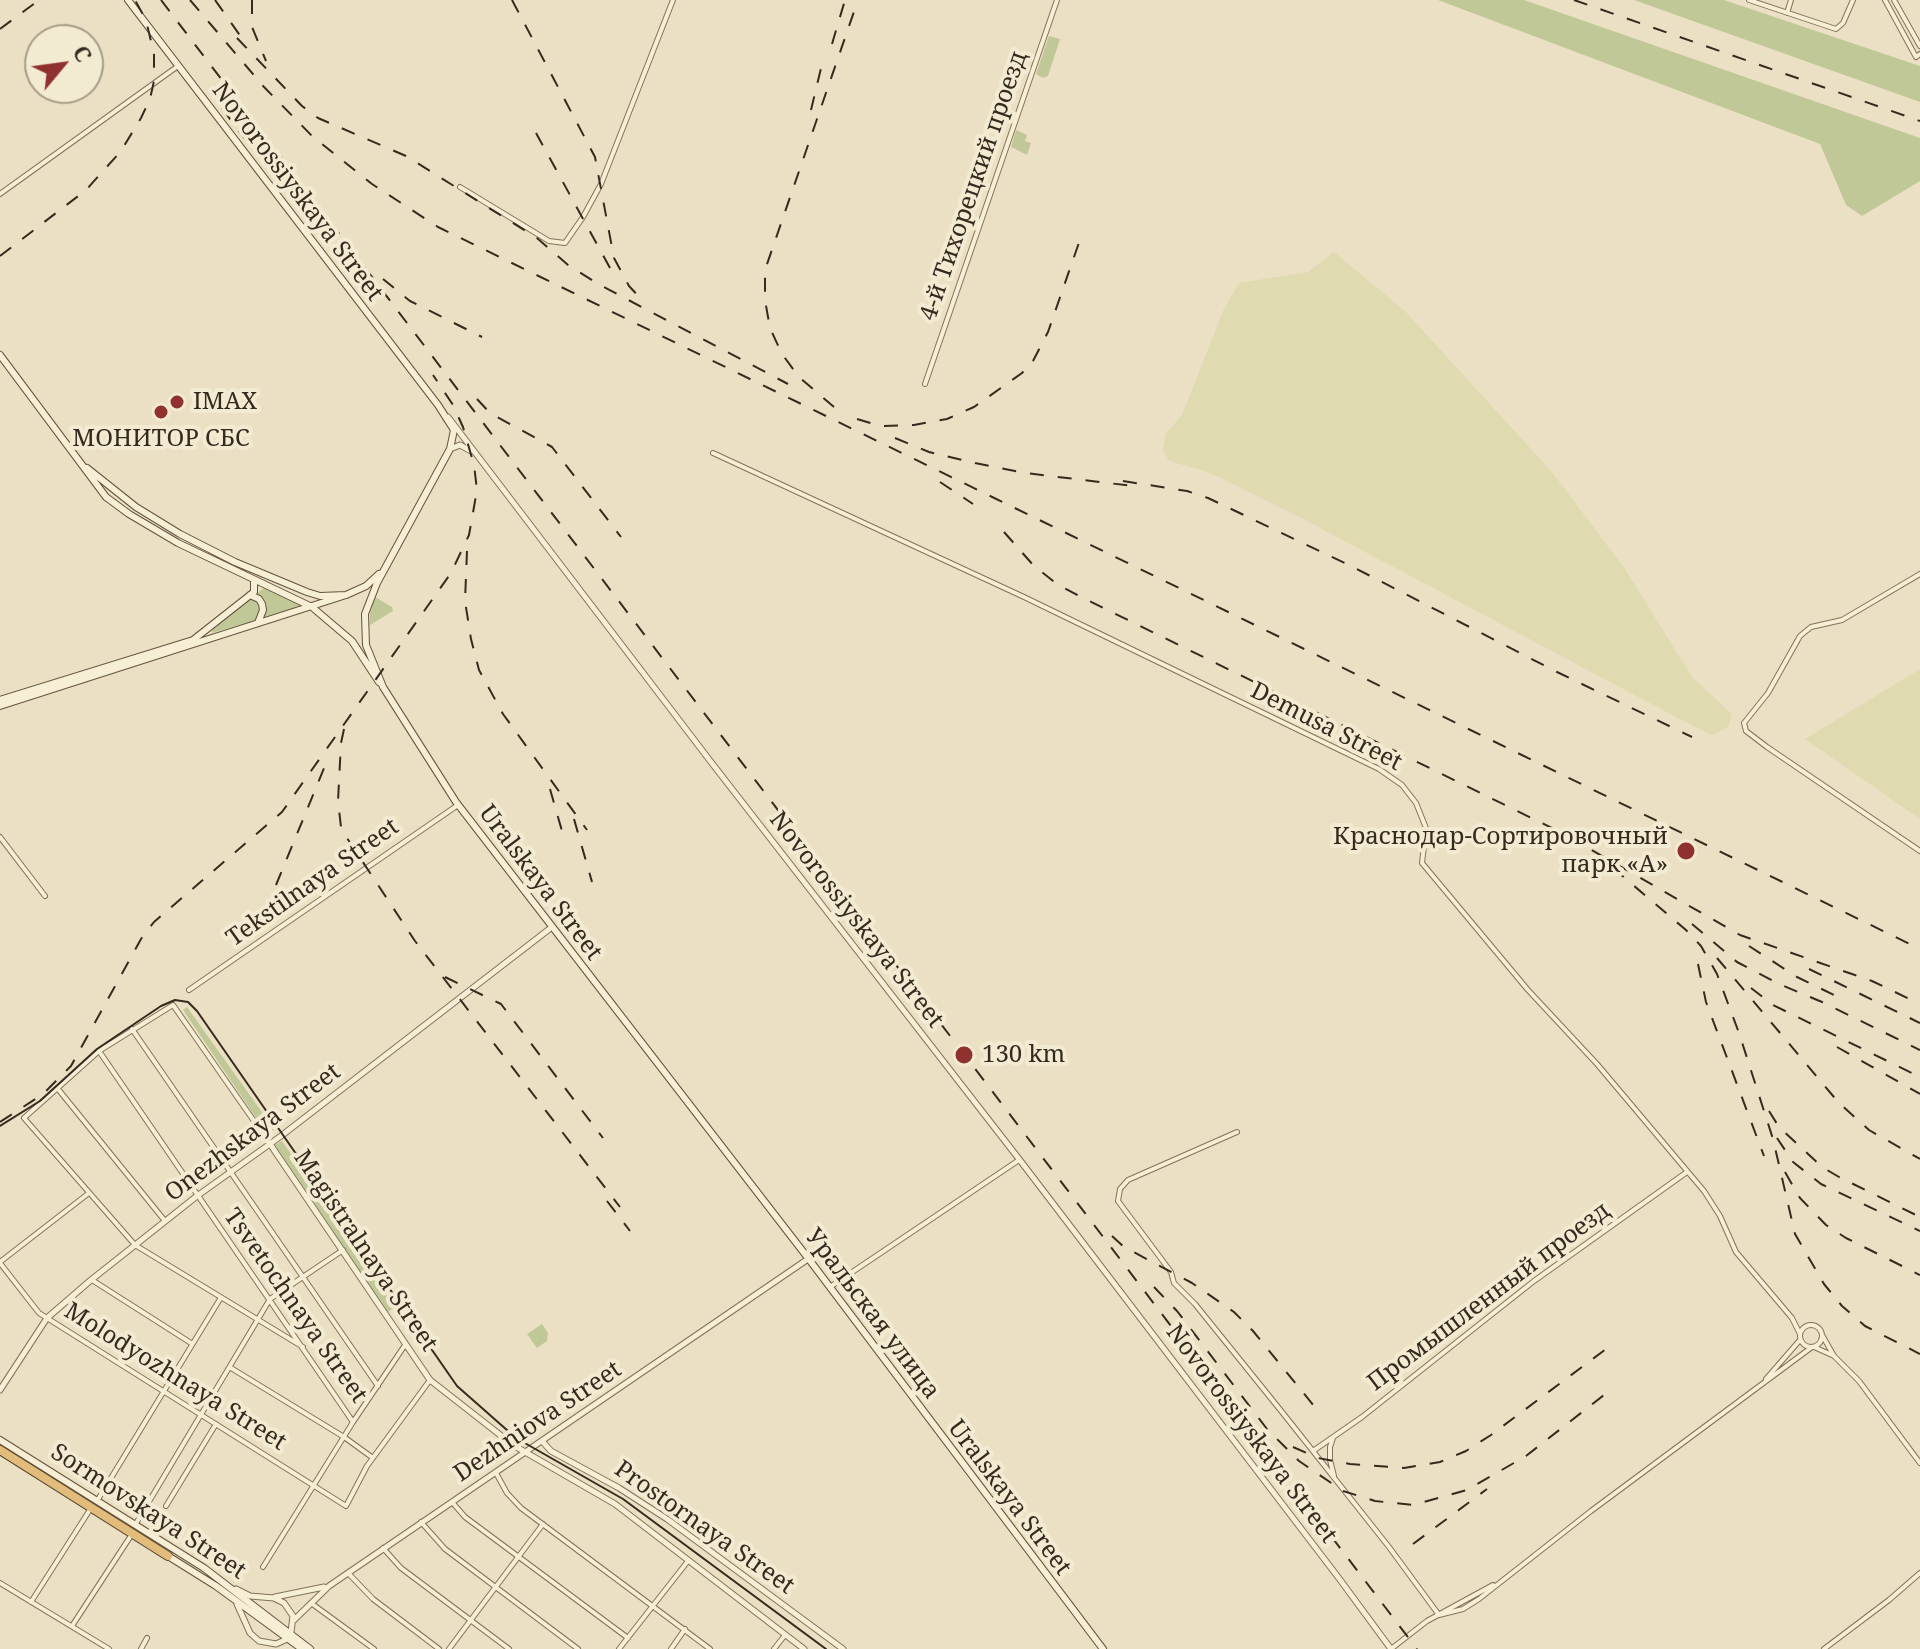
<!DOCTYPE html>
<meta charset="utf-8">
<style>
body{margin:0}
#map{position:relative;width:1920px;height:1649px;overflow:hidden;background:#ebe0c3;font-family:"Noto Serif",serif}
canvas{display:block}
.north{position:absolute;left:24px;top:24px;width:80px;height:80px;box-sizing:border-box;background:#f3ead2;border:2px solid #a79d8a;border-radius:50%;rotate:61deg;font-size:22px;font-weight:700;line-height:32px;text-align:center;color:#352a1e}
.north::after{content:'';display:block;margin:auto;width:28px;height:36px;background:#8f312e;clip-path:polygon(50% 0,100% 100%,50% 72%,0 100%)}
</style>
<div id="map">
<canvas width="1920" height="1649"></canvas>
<div class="north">С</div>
</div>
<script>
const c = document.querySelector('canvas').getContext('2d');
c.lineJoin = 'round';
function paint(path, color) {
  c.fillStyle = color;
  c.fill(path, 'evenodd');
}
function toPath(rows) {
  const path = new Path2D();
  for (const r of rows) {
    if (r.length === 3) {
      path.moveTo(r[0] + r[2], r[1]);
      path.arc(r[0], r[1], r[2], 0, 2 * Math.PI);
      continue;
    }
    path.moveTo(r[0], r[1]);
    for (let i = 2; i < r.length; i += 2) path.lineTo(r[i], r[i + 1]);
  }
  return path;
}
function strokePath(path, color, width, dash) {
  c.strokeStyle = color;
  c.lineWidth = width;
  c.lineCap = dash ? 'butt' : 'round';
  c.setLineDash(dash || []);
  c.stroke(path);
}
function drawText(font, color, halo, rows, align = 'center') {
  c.font = font + ' "Noto Serif",serif';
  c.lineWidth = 8;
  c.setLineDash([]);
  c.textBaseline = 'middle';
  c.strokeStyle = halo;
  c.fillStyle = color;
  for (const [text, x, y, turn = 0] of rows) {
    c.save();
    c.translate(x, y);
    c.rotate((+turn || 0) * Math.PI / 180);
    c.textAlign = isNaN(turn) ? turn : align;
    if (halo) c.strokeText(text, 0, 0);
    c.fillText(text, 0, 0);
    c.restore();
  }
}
const farmland = toPath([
 [1334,252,1405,311,1552,472,1625,569,1692,677,1732,714,1728,727,1712,735,1693,726,1305,520,1208,472,1169,461,1163,450,1166,433,1182,415,1223,311,1239,283,1308,272],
 [1920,669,1920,819,1805,739]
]);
const green = toPath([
 [1438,0,1524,0,1920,138,1920,181,1862,216,1846,205,1820,144],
 [1634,0,1724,0,1920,66,1920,102],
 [1049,36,1060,39,1048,76,1043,78,1036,74],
 [1016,130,1027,135,1025,141,1031,143,1027,155,1011,147],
 [264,588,304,605,264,617,266,607,261,597,256,594],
 [251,597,256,600,261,609,256,620,212,633,212,630],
 [375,597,392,607,393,611,370,625,370,614],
 [187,1007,274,1129,267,1134,183,1010],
 [282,1141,395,1307,388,1312,275,1145],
 [542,1324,548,1333,547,1341,537,1348,527,1334]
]);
const minor = toPath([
 [1749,0,1836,29,1843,23,1853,0],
 [1885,0,1916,57,1920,54],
 [1894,0,1920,46],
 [1787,13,1791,0],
 [460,187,549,241,565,243,583,217,601,184,673,0],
 [0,194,178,66],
 [925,384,1057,0],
 [713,453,1024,597,1379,769,1402,785,1416,803,1426,828,1422,863,1528,990,1597,1064,1704,1191,1720,1216,1736,1252,1792,1318,1800,1334],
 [1920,574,1842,620,1811,627,1800,636,1768,693,1744,723,1746,731,1767,747,1920,851],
 [0,837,45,896],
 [189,990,458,805],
 [132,1029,378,1386],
 [99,1051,353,1422],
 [58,1089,165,1221],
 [1237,1132,1128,1180,1120,1189,1118,1201,1171,1272,1174,1283,1195,1304,1282,1412,1389,1547,1439,1615],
 [270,1144,173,1005,99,1051,24,1118,135,1245,303,1347],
 [0,1262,89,1193],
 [0,1263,39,1313,346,1506,367,1466,430,1380],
 [92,1280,191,1343],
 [830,1287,1019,1160],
 [1811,1336,11],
 [1822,1335,1834,1356,1859,1381,1920,1463],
 [1814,1347,1832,1355],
 [231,1368,344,1437,373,1458],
 [1766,1379,1800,1340],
 [1333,1438,1330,1447,1330,1460,1334,1476],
 [1313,1451,1362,1417,1534,1281,1687,1172],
 [496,1473,507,1493,521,1508,710,1649],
 [97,1501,220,1299],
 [452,1502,465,1517,628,1638],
 [166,1506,216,1424],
 [421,1522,445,1549,578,1649],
 [135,1525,270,1299,343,1250],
 [383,1548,401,1568,509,1649],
 [263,1567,353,1422,405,1345],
 [348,1573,373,1599,439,1649],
 [0,1583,109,1649],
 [31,1602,91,1508],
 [311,1603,374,1649],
 [1439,1615,1463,1609,1479,1599,1591,1511,1812,1347],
 [72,1626,132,1534],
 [141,1649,147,1638],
 [449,1649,543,1524],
 [619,1649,688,1561],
 [671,1649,685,1629],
 [774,1649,785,1635],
 [1391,1649,1427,1621,1493,1585],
 [1824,1649,1889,1600,1920,1573]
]);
const tertiary = toPath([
 [448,417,711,762,1019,1159,1338,1577,1391,1649],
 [450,449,460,445,471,451],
 [270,1144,430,1380,513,1445,615,1504,804,1649],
 [0,1390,47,1318,91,1280,197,1196,281,1136,552,927],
 [542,1441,551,1451,619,1488,667,1519,843,1649],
 [236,1589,250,1596,274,1598,284,1603,293,1616,291,1632,285,1640,276,1644,259,1641,250,1633,237,1604],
 [275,1597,324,1587],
 [294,1620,329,1586,808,1259]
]);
const secondary = toPath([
 [128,0,438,405,454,430,450,449,377,583,365,614,366,645,383,687,456,802,808,1258,1103,1649],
 [0,355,106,497,129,514,178,543,312,607,352,641,379,682],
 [87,468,136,507,180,534,235,562,307,592,320,596,346,595,366,586,379,574],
 [250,595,259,599,262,604,263,610,258,623],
 [0,700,193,640,254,592,254,580],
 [0,706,346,595],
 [0,1440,204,1568,310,1649],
 [168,1556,216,1586,302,1649]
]);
const trunk = toPath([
 [0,1450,168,1556]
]);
const tram = toPath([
 [0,1126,40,1101,97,1049,161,1006,175,1000,188,1002,197,1011,457,1386,516,1438,623,1499,826,1649]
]);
const rail = toPath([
 [161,0,1417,1649],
 [190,0,264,87,312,136,372,184,438,227,1920,949],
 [215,0,246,44],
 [252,0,252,27,266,61],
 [512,0,595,157,614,258,629,286,645,303],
 [1574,0,1920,121],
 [0,29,39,0],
 [237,38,302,106,318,118,406,156,537,238,568,265,598,284,788,384],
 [832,44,845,0],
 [222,108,241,134,310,212],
 [811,110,822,64],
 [536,133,610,268],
 [0,256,86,190,121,151,141,118,150,99,154,81,154,54,146,20,135,0],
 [383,279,410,301,482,337],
 [477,399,490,413,552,447,621,537],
 [834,407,799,377,782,354,770,328,765,300,765,270,858,0],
 [857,419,881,426,914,425,947,419,974,407,1022,373,1033,361,1048,332,1083,231],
 [895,438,929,452,975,463,1025,473,1133,486],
 [1123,481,1187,491,1208,498,1349,565,1557,672,1692,737],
 [940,482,973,504],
 [1004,532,1034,566,1057,584,1079,596,1562,833,1740,935,1872,981,1920,1004],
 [467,551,465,601,471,639,479,670,503,714,587,830],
 [344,729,341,743,338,801,341,827,345,835,415,941,620,1207],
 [550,789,564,838],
 [574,819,592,882],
 [1613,868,1686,930,1701,946,1717,974,1739,1033,1773,1139,1795,1234,1824,1284,1842,1306,1865,1326,1920,1354],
 [276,885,327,761],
 [1692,924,1737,962,1779,984,1822,1002,1920,1050],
 [1749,946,1797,977,1836,996],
 [1717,958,1839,1103,1869,1130,1920,1159],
 [1698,964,1706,1002,1764,1156],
 [1809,969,1920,1023],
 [445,977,501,1004,603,1138],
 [1751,988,1773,1005,1920,1077],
 [1837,1047,1920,1094],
 [1769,1111,1779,1127,1822,1167,1839,1177,1920,1217],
 [0,1122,43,1094,71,1066,141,939,154,922,282,812,451,573,469,535,477,490,474,465,463,427,453,405,433,375],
 [1777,1138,1793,1162,1821,1184,1920,1231],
 [1785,1172,1800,1198,1826,1225,1846,1238,1920,1275],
 [607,1201,630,1231],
 [1112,1236,1124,1247,1192,1283,1234,1312,1253,1331,1314,1406],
 [1154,1287,1177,1311,1267,1429,1299,1461,1343,1491,1375,1501,1413,1505,1467,1490,1526,1456,1604,1395],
 [1293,1447,1318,1458,1350,1464,1404,1468,1440,1462,1466,1451,1491,1435,1610,1346],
 [1413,1544,1487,1489]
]);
const markers = [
 [177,402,8,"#8f312e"],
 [161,412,8,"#8f312e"],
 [1686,851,10,"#8f312e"],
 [964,1055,10,"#8f312e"]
];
const streetNames = [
 ["4-й Тихорецкий проезд",974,186,-71],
 ["Novorossiyskaya Street",297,192,53],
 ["Demusa Street",1326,727,27],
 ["Tekstilnaya Street",313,883,-35],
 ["Uralskaya Street",540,883,53],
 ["Novorossiyskaya Street",856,920,52],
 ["Onezhskaya Street",253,1133,-37],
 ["Magistralnaya Street",365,1251,56],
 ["Промышленный проезд",1489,1297,-37],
 ["Tsvetochnaya Street",295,1306,55],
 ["Уральская улица",872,1314,53],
 ["Molodyozhnaya Street",175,1377,32],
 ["Dezhniova Street",538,1422,-34],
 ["Novorossiyskaya Street",1251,1434,53],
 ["Uralskaya Street",1009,1498,53],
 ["Sormovskaya Street",148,1512,33],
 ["Prostornaya Street",704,1528,35]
];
const poiNames = [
 ["IMAX",193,402],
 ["МОНИТОР СБС",161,439,"center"],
 ["Краснодар-Сортировочный",1668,837,"right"],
 ["парк «А»",1668,865,"right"],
 ["130 km",982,1055]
];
paint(farmland, '#e0dab1');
paint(green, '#c1c897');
strokePath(minor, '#84725b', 6);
strokePath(tertiary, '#84725b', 7);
strokePath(secondary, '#66533e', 8);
strokePath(trunk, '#52402f', 10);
strokePath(minor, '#f6eed5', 4);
strokePath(tertiary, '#f6eed5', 5);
strokePath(secondary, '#f6eed5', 6);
strokePath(trunk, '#e1bc7a', 8);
strokePath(tram, '#352a1e', 2);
strokePath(rail, '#352a1e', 2, [14, 14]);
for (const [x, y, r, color] of markers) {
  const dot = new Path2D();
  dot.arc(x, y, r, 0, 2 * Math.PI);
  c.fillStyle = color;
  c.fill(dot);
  strokePath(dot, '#f3ead2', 3);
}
drawText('24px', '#352a1e', '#f3ead2', streetNames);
drawText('24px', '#352a1e', '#f3ead2', poiNames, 'left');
</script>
